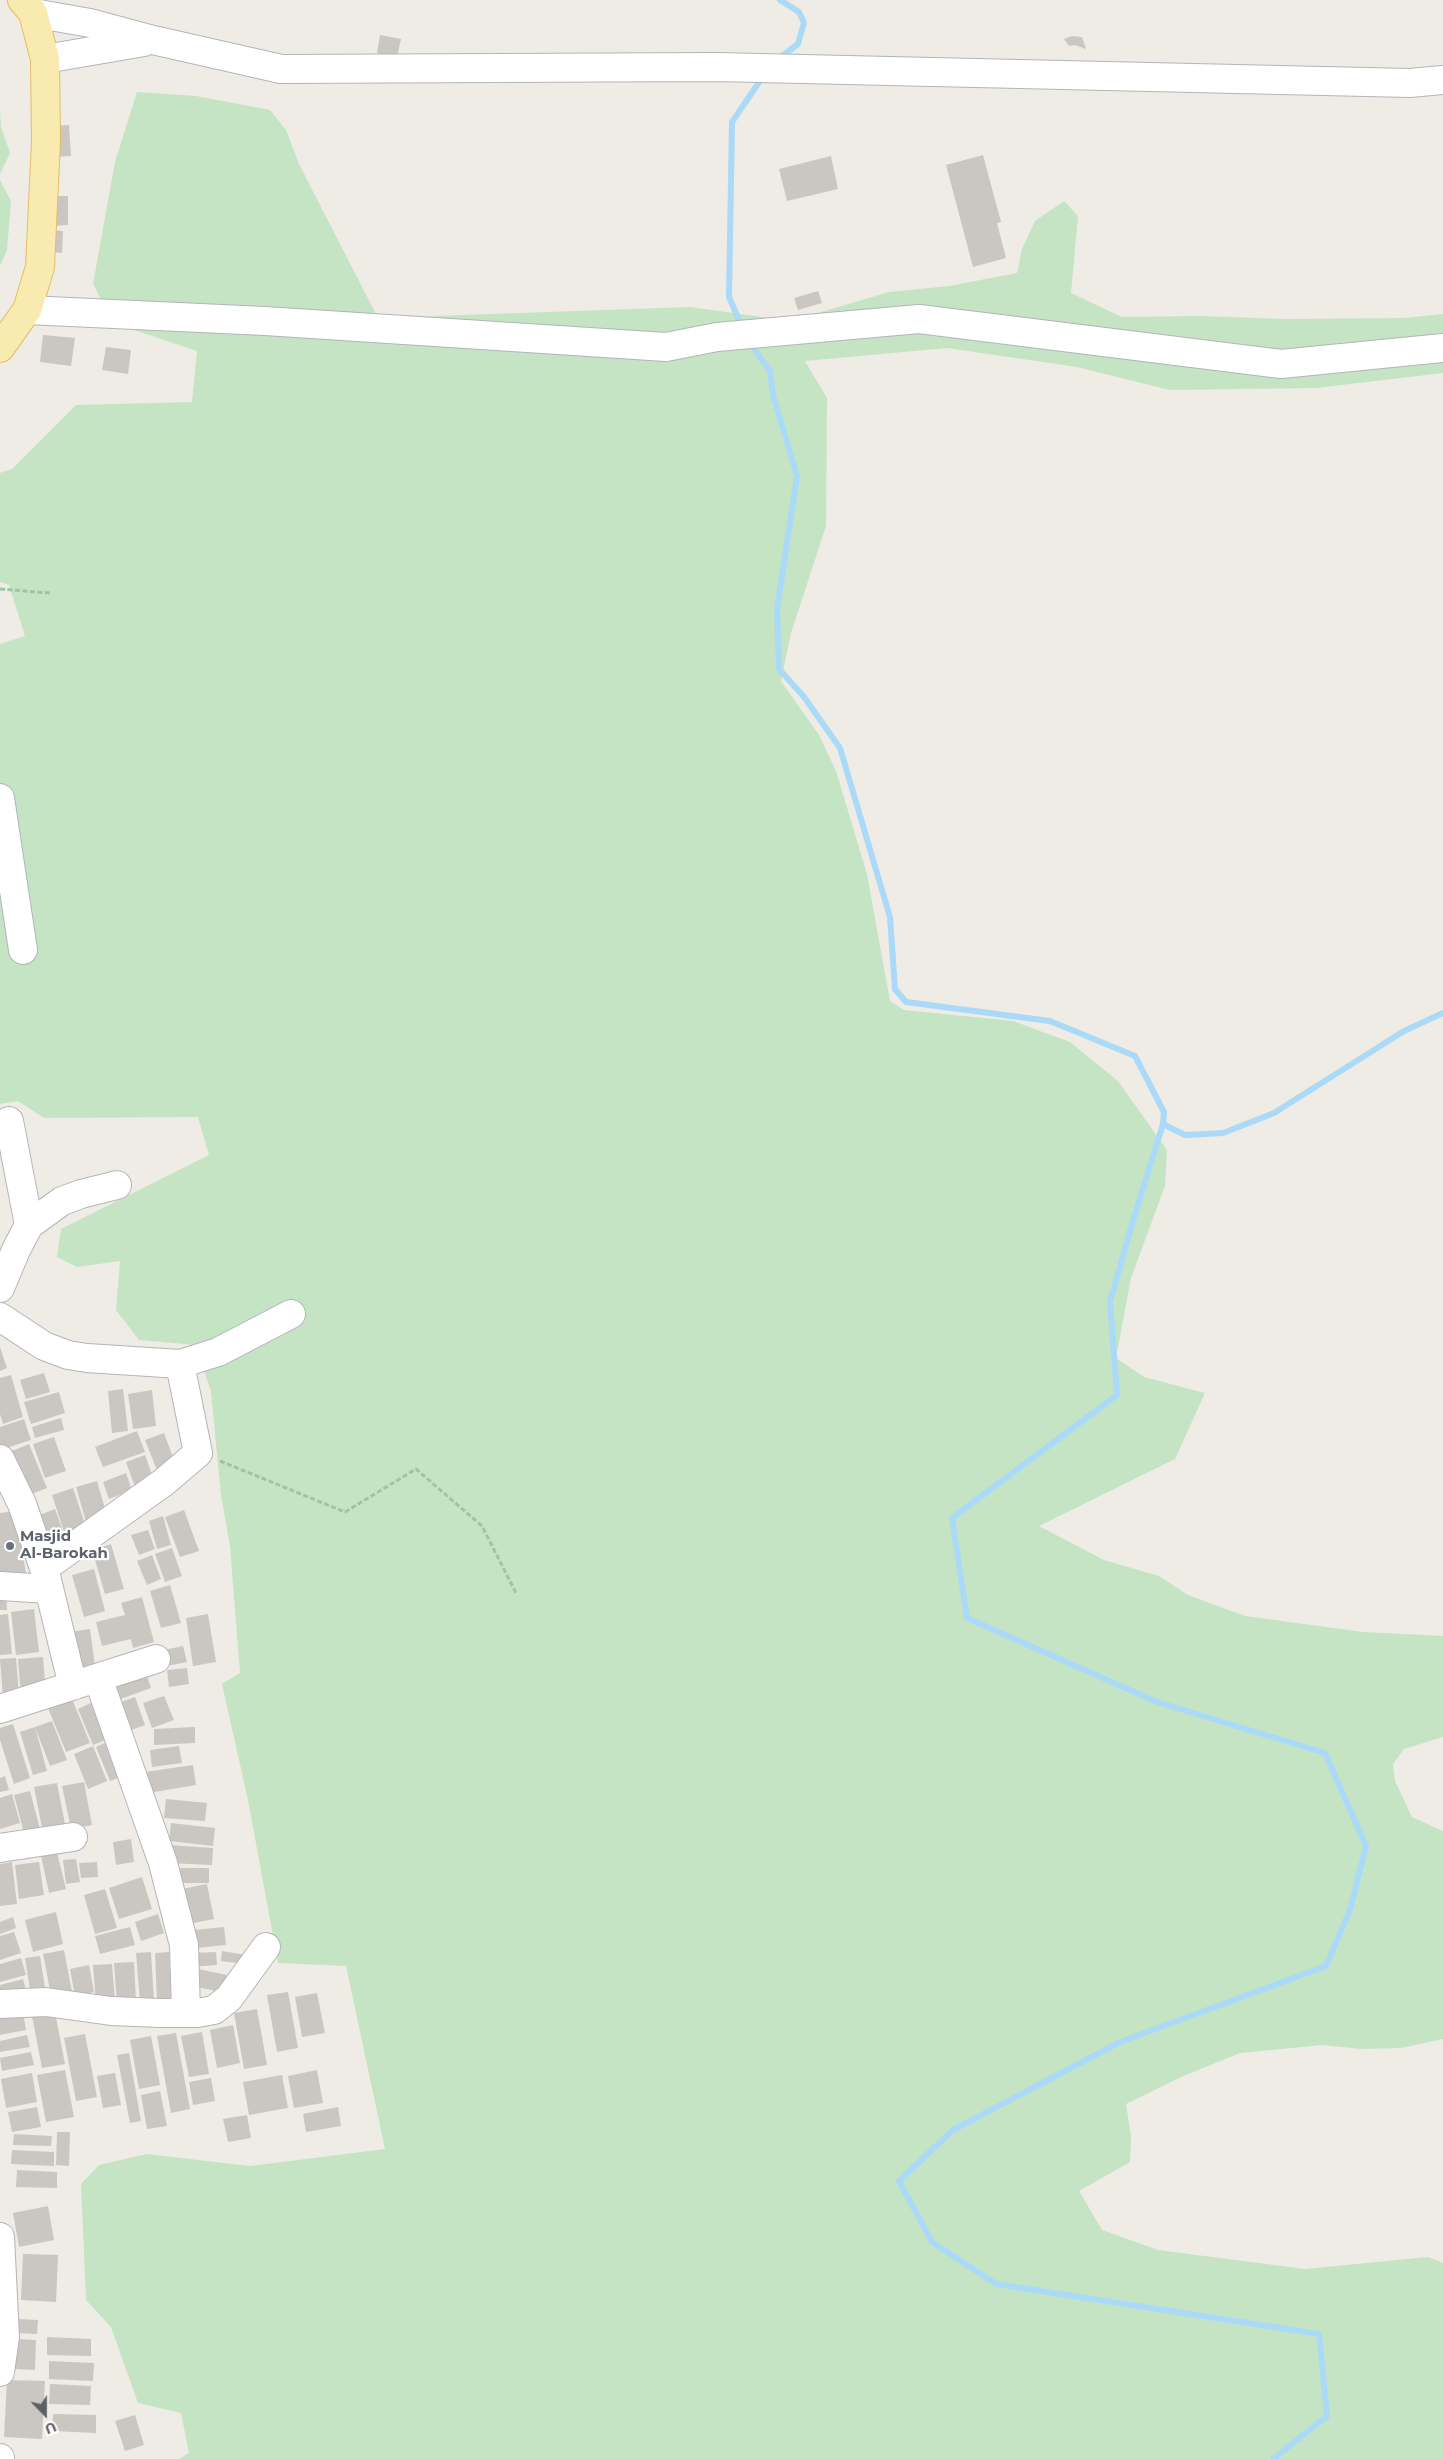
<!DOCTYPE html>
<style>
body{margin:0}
#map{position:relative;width:1443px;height:2459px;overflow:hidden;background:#eeece5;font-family:Montserrat,sans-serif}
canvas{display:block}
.north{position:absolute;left:20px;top:2389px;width:50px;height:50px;-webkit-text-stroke:4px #fff;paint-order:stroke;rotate:158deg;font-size:14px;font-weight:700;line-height:20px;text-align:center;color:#5d6064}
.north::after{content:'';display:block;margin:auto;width:18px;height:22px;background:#5d6064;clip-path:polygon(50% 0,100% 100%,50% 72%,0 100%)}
</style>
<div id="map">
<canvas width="1443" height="2459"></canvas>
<div class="north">U</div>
</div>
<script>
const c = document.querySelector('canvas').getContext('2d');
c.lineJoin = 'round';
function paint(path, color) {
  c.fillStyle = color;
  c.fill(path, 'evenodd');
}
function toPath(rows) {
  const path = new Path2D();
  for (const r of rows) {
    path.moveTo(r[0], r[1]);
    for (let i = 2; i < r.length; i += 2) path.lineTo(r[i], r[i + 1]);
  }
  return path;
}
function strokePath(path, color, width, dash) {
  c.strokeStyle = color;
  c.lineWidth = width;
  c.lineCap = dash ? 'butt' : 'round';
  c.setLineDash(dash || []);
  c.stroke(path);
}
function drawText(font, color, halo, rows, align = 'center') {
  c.font = font + ' Montserrat,sans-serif';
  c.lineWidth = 4.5;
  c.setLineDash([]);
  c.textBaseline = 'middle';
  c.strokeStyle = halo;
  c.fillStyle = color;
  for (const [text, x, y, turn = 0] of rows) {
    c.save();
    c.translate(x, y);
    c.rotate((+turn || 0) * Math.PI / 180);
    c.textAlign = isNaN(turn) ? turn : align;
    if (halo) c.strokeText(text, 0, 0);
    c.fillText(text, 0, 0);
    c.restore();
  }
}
const green = toPath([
 [137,92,196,96,270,110,286,130,299,164,378,318,690,307,791,321,889,292,949,286,1017,273,1022,249,1035,221,1064,201,1078,216,1071,293,1122,317,1201,316,1284,319,1404,318,1443,314,1443,373,1316,388,1170,390,1077,367,947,348,805,361,827,398,826,526,791,633,781,681,819,735,836,771,867,874,890,1001,904,1010,1013,1021,1070,1042,1118,1081,1167,1150,1165,1186,1131,1278,1116,1358,1144,1377,1205,1393,1175,1459,1039,1526,1104,1560,1159,1576,1188,1595,1245,1616,1363,1632,1443,1636,1443,1737,1404,1749,1393,1764,1395,1781,1412,1817,1443,1831,1443,2039,1401,2048,1361,2049,1322,2045,1240,2053,1181,2077,1126,2104,1131,2136,1130,2162,1079,2191,1102,2230,1158,2250,1305,2269,1428,2257,1443,2263,1443,2459,179,2459,189,2453,181,2413,138,2403,111,2327,86,2300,81,2184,99,2165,147,2154,250,2166,385,2149,346,1966,278,1963,248,1800,222,1684,240,1673,230,1546,221,1495,211,1392,196,1345,139,1340,116,1310,120,1261,77,1267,57,1257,61,1229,209,1155,198,1117,44,1118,18,1101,0,1104,0,644,25,636,9,585,0,582,0,473,12,469,76,405,192,402,197,351,113,323,93,284,115,162],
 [0,110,1,127,10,153,0,174],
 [0,180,11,201,7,250,0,266]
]);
const stream = toPath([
 [777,60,798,44,804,23,799,12,780,0],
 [742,327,729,297,732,122,764,75],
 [748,341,770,371,773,395,797,476,777,609,779,669,804,697,840,748,890,917,895,989,906,1002,1050,1021,1135,1056,1164,1112,1163,1124,1132,1224,1110,1302,1117,1395,952,1518,967,1618,1157,1702,1325,1753,1366,1846,1350,1910,1326,1966,1120,2042,953,2130,899,2181,932,2242,996,2284,1319,2334,1327,2416,1273,2459],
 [1163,1124,1185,1135,1223,1133,1274,1113,1404,1031,1443,1013]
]);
const building = toPath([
 [380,35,401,39,397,57,377,53],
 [1072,36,1082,37,1086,49,1075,45,1069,46,1064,39],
 [69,125,71,156,51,157,50,126],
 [983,155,1001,222,997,223,1006,258,973,267,946,165],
 [831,156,838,189,787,201,779,169],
 [53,196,68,196,68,225,52,226],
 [50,230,63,231,62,253,49,252],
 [818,291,822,303,798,310,794,298],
 [43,335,75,338,71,366,40,362],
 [106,347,131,350,128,374,102,370],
 [0,1347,7,1368,0,1371],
 [44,1373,50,1392,26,1399,20,1380],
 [11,1375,23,1417,3,1424,0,1414,0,1378],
 [123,1389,128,1431,112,1433,108,1391],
 [152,1390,156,1426,133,1429,128,1394],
 [59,1392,65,1413,31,1424,24,1402],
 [61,1418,64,1430,35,1438,32,1427],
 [24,1419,31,1440,0,1450,0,1427],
 [137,1431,145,1452,103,1467,95,1447],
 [164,1433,177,1468,159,1475,145,1440],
 [54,1437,66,1471,45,1478,33,1444],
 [29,1444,47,1488,24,1497,7,1453],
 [145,1455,155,1483,136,1490,126,1462],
 [126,1473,132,1490,109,1499,103,1482],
 [97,1481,108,1519,87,1525,76,1487],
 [73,1488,86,1527,65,1535,52,1495],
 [55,1509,68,1545,50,1552,37,1516],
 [184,1510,199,1551,180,1557,165,1517],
 [15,1511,27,1579,0,1578,0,1513],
 [163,1516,171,1545,157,1549,149,1521],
 [148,1530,155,1549,139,1555,131,1535],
 [111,1544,124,1589,105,1594,92,1550],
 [172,1548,182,1576,165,1582,155,1554],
 [152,1555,161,1579,147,1585,137,1561],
 [94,1569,105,1611,84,1617,72,1575],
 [170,1585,181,1623,161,1628,150,1591],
 [0,1591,6,1591,7,1610,0,1610],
 [142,1597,154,1642,133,1648,131,1639,102,1646,96,1622,125,1615,121,1603],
 [34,1609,39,1652,16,1655,11,1612],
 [8,1614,12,1654,0,1655,0,1615],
 [208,1614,216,1662,193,1666,186,1618],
 [90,1629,96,1673,76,1676,69,1632],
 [183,1646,187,1662,167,1666,164,1650],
 [43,1657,46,1694,21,1696,18,1659],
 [16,1658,19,1696,3,1697,0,1659],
 [187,1668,189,1684,169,1687,167,1670],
 [145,1670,151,1688,115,1701,108,1683],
 [164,1696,174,1720,152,1728,143,1703],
 [135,1697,145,1725,123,1733,113,1705],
 [72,1699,90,1743,66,1752,48,1708],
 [97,1700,113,1737,93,1745,78,1709],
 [52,1721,67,1760,50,1766,35,1727],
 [13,1724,30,1778,14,1784,0,1740,0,1728],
 [35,1727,47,1771,33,1775,20,1732],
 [195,1727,195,1743,154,1745,154,1729],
 [114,1739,129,1774,110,1781,96,1747],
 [93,1746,107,1781,88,1789,74,1754],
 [179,1746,182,1763,152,1767,150,1750],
 [193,1765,196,1785,148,1793,145,1772],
 [5,1776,9,1790,0,1792,0,1778],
 [84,1782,92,1825,71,1829,62,1786],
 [57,1783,66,1829,43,1833,34,1787],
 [30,1791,40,1829,24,1833,14,1795],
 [12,1794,20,1823,0,1829,0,1798],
 [166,1799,207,1803,205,1821,164,1818],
 [171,1823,215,1828,213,1846,169,1841],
 [131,1839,134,1862,116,1865,113,1842],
 [169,1845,213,1848,212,1865,168,1863],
 [56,1848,66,1889,49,1893,40,1851],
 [76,1859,80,1882,66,1884,63,1860],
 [12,1862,17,1904,0,1906,0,1864],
 [39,1862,44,1895,19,1899,15,1865],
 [97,1862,98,1877,81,1878,79,1863],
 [173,1868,209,1868,209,1883,173,1883],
 [142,1877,152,1909,119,1919,109,1888],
 [207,1884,214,1919,183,1925,177,1890],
 [105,1889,117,1928,95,1934,84,1895],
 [56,1912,63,1944,33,1952,25,1920],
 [158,1914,164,1933,141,1941,135,1922],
 [13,1917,16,1928,0,1934,0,1922],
 [130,1927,135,1945,100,1954,95,1936],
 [224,1927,226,1945,186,1949,184,1931],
 [14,1932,21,1953,0,1960,0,1936],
 [64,1950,72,1992,51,1995,43,1954],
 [222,1951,246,1955,245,1964,221,1961],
 [151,1952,154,2001,140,2002,136,1953],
 [169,1952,171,2000,157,2001,155,1953],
 [216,1952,217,1965,190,1967,189,1953],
 [40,1956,45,1988,30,1990,25,1958],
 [21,1958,26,1975,0,1982,0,1964],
 [134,1962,136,2002,117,2003,114,1963],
 [112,1964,115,2002,96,2003,93,1965],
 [89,1965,94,1992,75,1996,70,1969],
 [198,1969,227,1975,224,1992,195,1987],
 [23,1979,27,1994,0,2000,0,1985],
 [288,1992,298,2048,277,2052,267,1995],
 [317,1993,325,2033,302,2037,295,1997],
 [257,2009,267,2065,244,2069,234,2013],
 [23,2012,26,2030,0,2035,0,2016],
 [55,2012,65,2064,42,2068,32,2016],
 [233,2025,240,2063,217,2068,210,2030],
 [202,2032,209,2074,189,2077,181,2036],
 [176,2033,190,2109,171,2113,157,2036],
 [85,2034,97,2097,76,2101,64,2038],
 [27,2035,30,2047,0,2052,0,2041],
 [151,2036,160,2085,139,2089,130,2040],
 [31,2052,34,2065,2,2071,0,2058],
 [129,2053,141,2121,130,2123,117,2055],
 [65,2070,74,2117,46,2122,37,2075],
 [317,2070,323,2103,294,2108,288,2076],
 [32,2073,37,2102,6,2108,1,2079],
 [115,2073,121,2105,103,2108,97,2076],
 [282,2075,288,2108,249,2115,243,2082],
 [211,2078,215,2101,193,2105,189,2082],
 [160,2091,167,2126,147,2129,141,2095],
 [37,2107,41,2127,12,2132,8,2112],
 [338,2107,341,2126,306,2132,303,2114],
 [247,2115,251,2138,228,2142,223,2119],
 [57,2132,70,2132,69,2166,56,2165],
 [14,2134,52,2136,51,2146,13,2145],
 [12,2150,54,2152,54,2166,11,2164],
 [17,2170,57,2172,57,2188,16,2187],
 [48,2206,54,2240,19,2247,13,2213],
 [23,2254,58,2255,56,2302,21,2300],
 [19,2319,38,2320,37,2334,18,2333],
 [47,2337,91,2339,91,2356,47,2355],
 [15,2339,36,2340,35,2370,13,2369],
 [49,2361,94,2363,93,2381,49,2379],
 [7,2380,45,2381,42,2439,4,2437],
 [50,2384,91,2386,90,2405,49,2404],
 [53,2414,96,2415,96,2433,52,2431],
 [135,2415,144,2445,125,2451,115,2421]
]);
const path = toPath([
 [0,589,50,593],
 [220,1461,345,1512,416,1469,482,1526,516,1593]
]);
const minor = toPath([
 [33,13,90,23,153,40,281,69,716,67,1410,83,1443,80],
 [45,59,144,42],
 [27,310,265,321,666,347,717,337,919,319,1281,364,1443,348],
 [0,798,23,950],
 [29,1225,62,1201,81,1194,117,1185],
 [0,1288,16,1250,29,1225,9,1121],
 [0,1317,44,1346,68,1355,87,1358,180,1364],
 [0,1459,22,1504,44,1568,73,1686],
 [44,1568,164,1482,198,1453,180,1364,218,1352,291,1314],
 [0,1586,48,1589],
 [98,1678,163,1863,184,1945,186,2013],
 [0,1709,156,1659],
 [0,1848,73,1837],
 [0,2004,46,2002,111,2011,160,2013,197,2013,214,2010,229,1998,266,1947],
 [0,2237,5,2337,0,2372],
 [0,2458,0,2459]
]);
const major = toPath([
 [0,348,27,310,40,267,46,141,45,59,33,13,22,0]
]);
const markers = [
 [10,1546,5,"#6b7280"]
];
const worshipNames = [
 ["Masjid",20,1537],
 ["Al-Barokah",20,1554]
];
paint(green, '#c5e4c4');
strokePath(stream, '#abdaf8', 6);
paint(building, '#cac7c2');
strokePath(minor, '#b2b5b9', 30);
strokePath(major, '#e6bd66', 30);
strokePath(path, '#9ec4a7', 3, [5, 2.5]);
strokePath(minor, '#fff', 28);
strokePath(major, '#f9eab0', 28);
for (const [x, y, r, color] of markers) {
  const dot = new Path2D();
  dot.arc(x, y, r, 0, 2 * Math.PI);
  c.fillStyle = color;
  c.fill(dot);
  strokePath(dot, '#fff', 2);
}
drawText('bold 15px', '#5b616d', '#fff', worshipNames, 'left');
</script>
